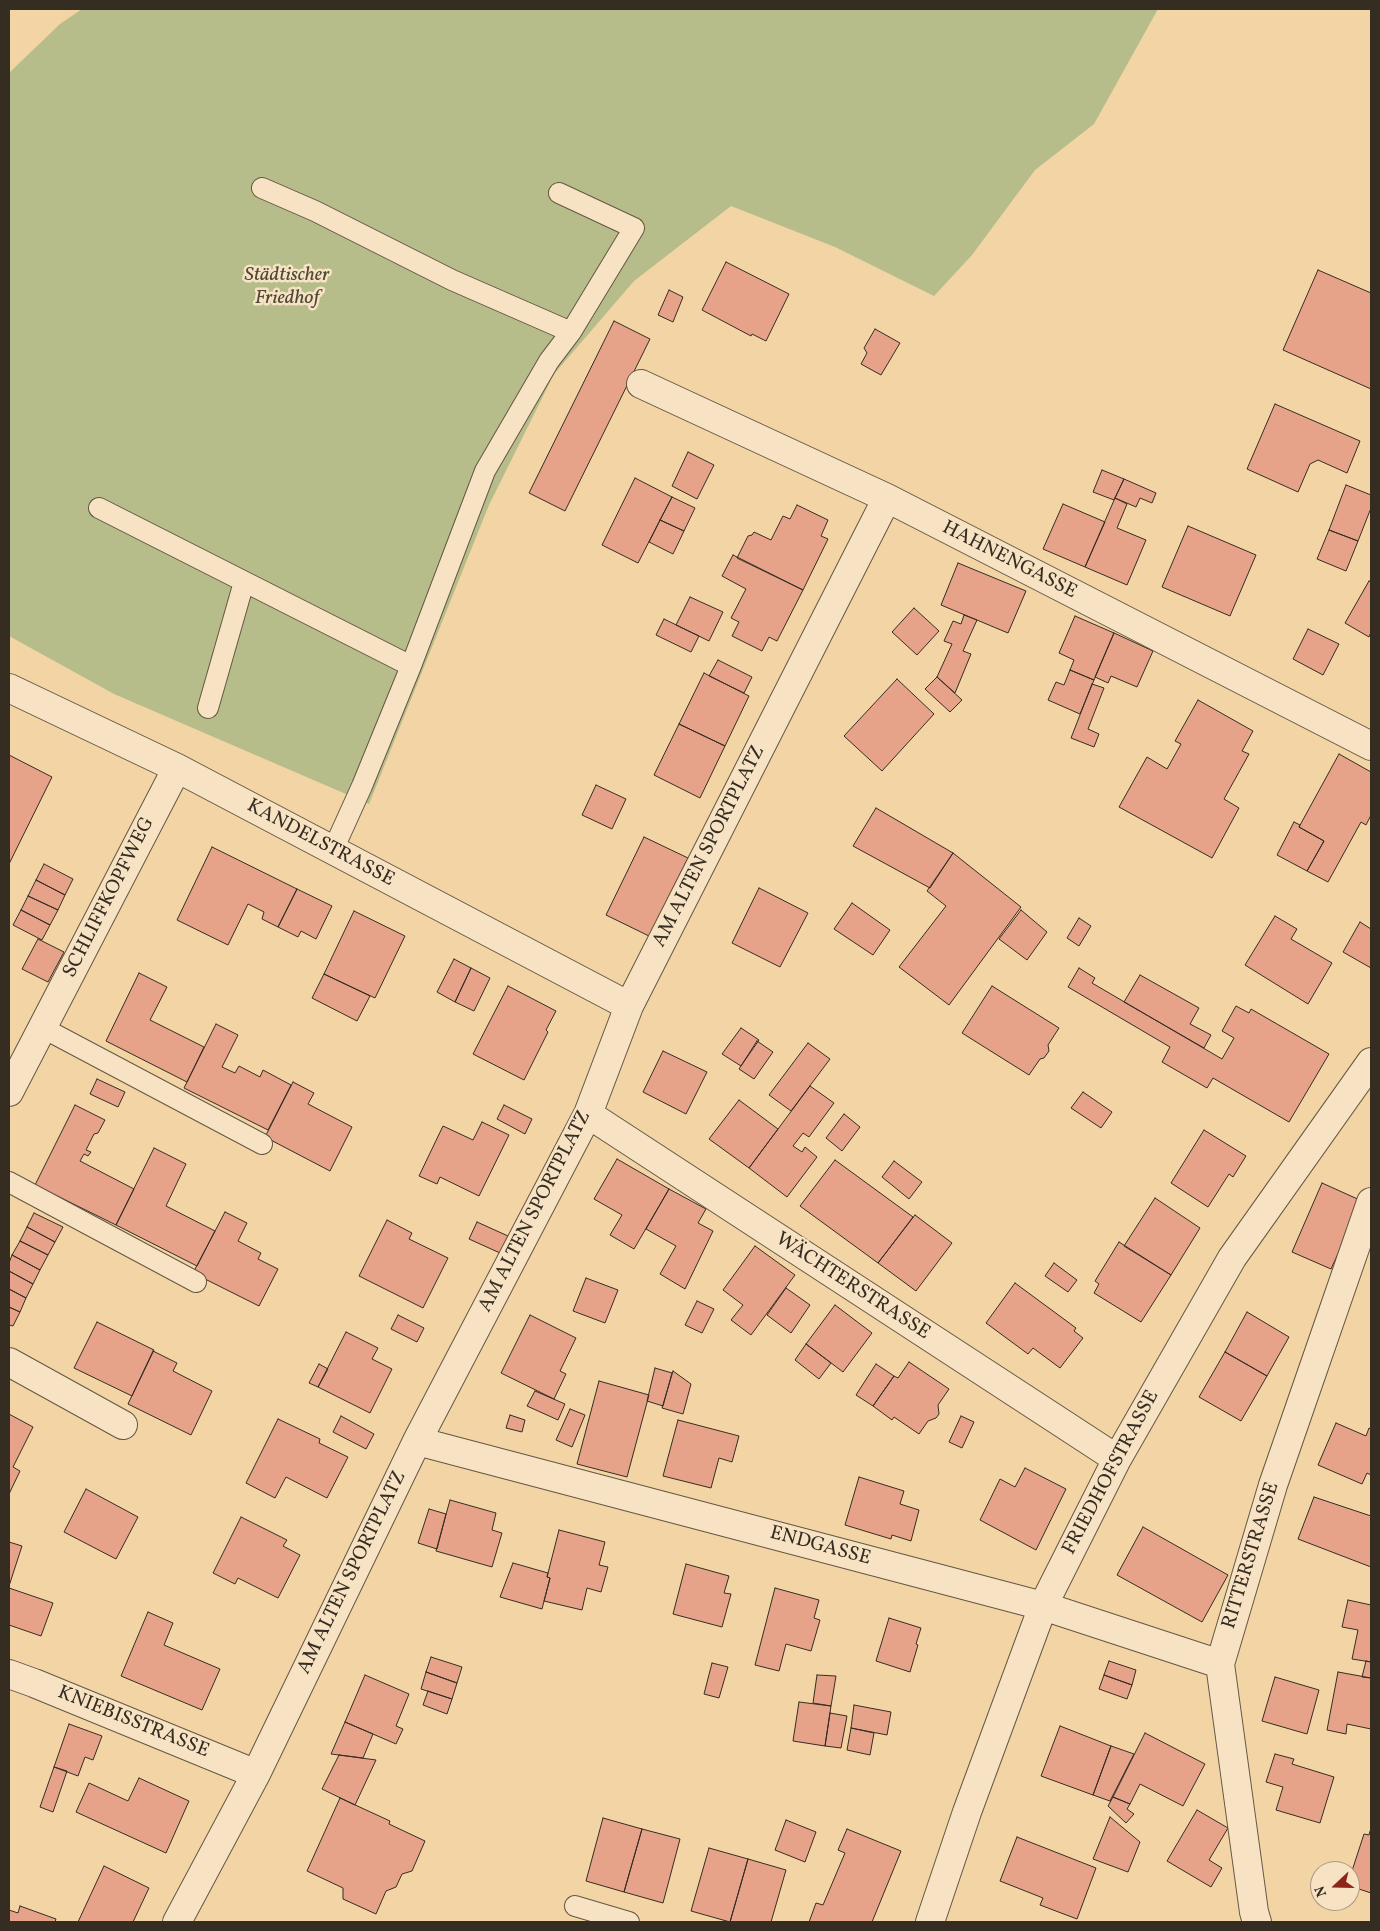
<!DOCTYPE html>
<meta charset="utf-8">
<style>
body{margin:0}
#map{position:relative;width:1380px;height:1931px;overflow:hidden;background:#f2d4a5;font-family:Vollkorn,serif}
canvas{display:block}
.frame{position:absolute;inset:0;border:10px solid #352d22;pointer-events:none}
.north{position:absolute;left:1310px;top:1861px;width:50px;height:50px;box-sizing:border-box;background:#f7e3c4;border:1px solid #a99a83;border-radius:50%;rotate:249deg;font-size:14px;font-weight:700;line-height:20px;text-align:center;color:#352d22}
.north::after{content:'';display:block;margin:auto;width:18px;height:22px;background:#8f2418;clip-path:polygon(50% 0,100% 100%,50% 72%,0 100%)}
</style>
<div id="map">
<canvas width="1380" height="1931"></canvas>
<div class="frame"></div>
<div class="north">N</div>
</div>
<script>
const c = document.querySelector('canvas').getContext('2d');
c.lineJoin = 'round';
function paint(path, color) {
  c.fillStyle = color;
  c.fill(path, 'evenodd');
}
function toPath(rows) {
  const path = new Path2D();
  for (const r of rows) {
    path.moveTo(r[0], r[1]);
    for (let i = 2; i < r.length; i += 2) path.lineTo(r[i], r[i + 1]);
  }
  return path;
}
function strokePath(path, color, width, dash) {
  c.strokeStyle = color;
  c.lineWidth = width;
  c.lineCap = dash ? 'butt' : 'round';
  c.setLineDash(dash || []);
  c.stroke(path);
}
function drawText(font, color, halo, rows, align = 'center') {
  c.font = font + ' Vollkorn,serif';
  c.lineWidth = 5;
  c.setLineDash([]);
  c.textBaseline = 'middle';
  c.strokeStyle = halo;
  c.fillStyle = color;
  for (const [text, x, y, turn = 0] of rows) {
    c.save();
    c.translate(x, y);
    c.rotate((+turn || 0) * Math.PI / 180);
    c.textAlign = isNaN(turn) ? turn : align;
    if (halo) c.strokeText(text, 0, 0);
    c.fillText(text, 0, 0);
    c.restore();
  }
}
const green = toPath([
 [82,9,1158,9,1094,124,1035,170,972,255,934,296,835,247,731,206,634,281,554,374,489,505,369,804,114,694,9,636,9,73,60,24]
]);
const building = toPath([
 [726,262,789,294,766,341,752,334,751,336,702,310,726,262],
 [1318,270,1371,293,1371,389,1283,350,1318,270],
 [669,290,683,297,673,322,658,315,669,290],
 [614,321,650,339,565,511,529,493,614,321],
 [875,329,900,343,881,375,861,364,867,353,864,348,875,329],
 [1275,404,1360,441,1347,473,1318,460,1310,464,1298,492,1247,469,1275,404],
 [688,452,714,465,697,499,672,486,688,452],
 [1102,470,1124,479,1114,500,1093,492,1102,470],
 [635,478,672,497,638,563,602,545,635,478],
 [1124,479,1156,493,1152,503,1140,498,1136,507,1115,498,1124,479],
 [1346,485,1371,495,1371,508,1358,541,1329,530,1346,485],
 [672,497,695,508,684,531,660,520,672,497],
 [1115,498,1127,504,1117,528,1146,540,1127,585,1085,567,1115,498],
 [1063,504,1105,522,1085,567,1043,549,1063,504],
 [797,505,828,520,821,536,828,539,803,590,737,558,748,536,752,535,754,532,771,540,783,516,790,519,797,505],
 [660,520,684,531,673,554,649,542,660,520],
 [1188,526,1256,555,1230,616,1162,587,1188,526],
 [1329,530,1358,541,1346,571,1317,559,1329,530],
 [733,555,803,590,777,641,769,637,762,651,732,636,739,622,731,618,746,589,722,576,733,555],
 [958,563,1026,591,1008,633,941,605,958,563],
 [1369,581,1371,582,1371,632,1369,637,1345,623,1369,581],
 [690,597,723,612,709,641,676,625,690,597],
 [914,608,939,631,917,655,892,632,914,608],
 [964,615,977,620,963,651,971,654,955,693,937,677,952,644,944,641,953,621,961,624,964,615],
 [1075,616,1114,633,1094,680,1070,670,1074,660,1059,653,1075,616],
 [664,619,699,636,691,652,656,635,664,619],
 [1308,629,1339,644,1323,675,1293,659,1308,629],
 [1114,633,1153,651,1137,687,1111,676,1108,683,1095,677,1114,633],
 [718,660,752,677,744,693,709,676,718,660],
 [1070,670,1094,680,1080,714,1048,700,1056,682,1064,685,1070,670],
 [704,673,749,696,725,746,679,724,704,673],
 [937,677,962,700,950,712,925,689,937,677],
 [897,679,934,714,882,771,844,736,897,679],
 [1092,684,1104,688,1088,729,1099,734,1094,747,1071,738,1092,684],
 [1198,700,1253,731,1242,751,1249,754,1224,799,1239,808,1212,858,1119,807,1147,757,1167,769,1181,744,1175,741,1198,700],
 [679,724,725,746,700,798,654,775,679,724],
 [1339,754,1371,772,1371,815,1366,825,1361,822,1328,882,1307,871,1324,841,1299,827,1339,754],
 [9,755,52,777,9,864,9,755],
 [596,785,626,799,612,829,582,815,596,785],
 [876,808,953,853,930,888,853,846,876,808],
 [1294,822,1300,825,1299,827,1324,841,1307,871,1277,855,1294,822],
 [644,837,688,858,649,936,606,915,644,837],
 [212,847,297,889,278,927,262,919,264,912,248,904,228,945,177,920,212,847],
 [953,853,1021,907,949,1005,899,967,946,906,927,891,953,853],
 [44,864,73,879,65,895,36,880,44,864],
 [36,880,65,895,58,910,28,896,36,880],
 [759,888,808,913,780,967,732,943,759,888],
 [297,889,332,906,316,939,301,931,298,937,278,927,297,889],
 [28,896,58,910,50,925,21,910,28,896],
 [852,903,890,930,873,955,834,929,852,903],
 [21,910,50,925,42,940,13,925,21,910],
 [1021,910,1047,932,1027,960,999,939,1021,910],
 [354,911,405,936,375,998,324,974,354,911],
 [1275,916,1297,929,1291,939,1332,963,1308,1004,1245,965,1275,916],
 [1079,918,1091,926,1079,946,1067,938,1079,918],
 [1360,922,1371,929,1371,968,1343,952,1360,922],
 [38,939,64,952,48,982,22,969,38,939],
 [454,959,471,968,455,1002,437,992,454,959],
 [471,968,490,978,474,1011,455,1002,471,968],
 [1079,968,1095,978,1092,983,1222,1059,1234,1038,1222,1031,1236,1006,1249,1013,1251,1009,1329,1054,1289,1122,1213,1078,1207,1088,1162,1062,1170,1047,1068,987,1079,968],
 [139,973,167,987,150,1020,204,1047,187,1082,106,1041,139,973],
 [324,974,370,996,357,1021,312,998,324,974],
 [1140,975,1199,1008,1190,1024,1211,1035,1204,1048,1124,1002,1140,975],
 [508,986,556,1011,546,1030,548,1032,524,1080,473,1054,508,986],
 [992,986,1059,1028,1048,1045,1049,1051,1044,1058,1040,1059,1029,1075,962,1033,992,986],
 [216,1024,238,1035,222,1067,235,1073,239,1066,260,1077,263,1070,291,1085,268,1130,184,1088,216,1024],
 [741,1028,759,1040,741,1066,722,1054,741,1028],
 [757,1041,773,1052,754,1079,739,1069,757,1041],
 [808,1043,830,1059,791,1111,769,1095,808,1043],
 [663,1051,707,1072,686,1114,643,1092,663,1051],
 [97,1079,125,1092,118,1107,90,1094,97,1079],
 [293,1082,314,1093,308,1104,352,1127,330,1171,265,1137,293,1082],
 [810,1086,834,1103,809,1137,803,1133,793,1146,802,1152,805,1147,817,1157,787,1197,749,1168,810,1086],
 [1083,1092,1112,1112,1101,1128,1071,1108,1083,1092],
 [739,1100,778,1129,749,1168,709,1139,739,1100],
 [75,1105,105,1120,98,1133,94,1134,86,1150,91,1152,88,1156,84,1154,80,1161,134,1189,116,1225,35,1185,75,1105],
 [504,1105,532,1119,525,1134,497,1119,504,1105],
 [844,1114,860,1127,842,1151,826,1138,844,1114],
 [482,1122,509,1135,479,1196,440,1177,437,1184,419,1176,443,1126,473,1140,482,1122],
 [1204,1130,1246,1156,1233,1177,1229,1174,1208,1207,1171,1183,1204,1130],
 [154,1148,186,1164,166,1206,215,1231,197,1266,116,1225,154,1148],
 [617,1159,669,1189,634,1249,610,1235,622,1215,594,1199,617,1159],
 [835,1160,913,1217,878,1263,800,1206,835,1160],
 [894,1161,922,1182,909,1199,882,1177,894,1161],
 [1322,1183,1362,1201,1331,1269,1292,1252,1322,1183],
 [669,1189,706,1209,698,1223,713,1231,685,1289,660,1274,676,1246,646,1229,669,1189],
 [1155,1198,1200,1228,1171,1275,1124,1246,1155,1198],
 [225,1212,247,1223,238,1241,261,1253,258,1259,278,1269,259,1306,193,1273,225,1212],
 [34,1213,63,1227,55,1242,27,1227,34,1213],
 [915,1215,952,1243,916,1291,878,1263,915,1215],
 [387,1220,412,1233,409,1239,448,1258,423,1308,359,1276,387,1220],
 [477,1222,508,1236,500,1253,469,1239,477,1222],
 [27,1227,55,1242,48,1255,20,1241,27,1227],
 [20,1241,48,1255,40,1270,12,1255,20,1241],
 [1119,1242,1171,1275,1141,1322,1094,1293,1099,1284,1095,1281,1119,1242],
 [755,1246,795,1275,751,1335,731,1320,743,1305,723,1290,755,1246],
 [12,1255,40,1270,33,1284,9,1271,9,1263,12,1255],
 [1054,1263,1077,1280,1068,1292,1045,1276,1054,1263],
 [9,1271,33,1284,26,1298,9,1289,9,1271],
 [586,1278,618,1290,605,1323,573,1311,586,1278],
 [1015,1283,1076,1328,1074,1331,1083,1338,1060,1368,1033,1348,1028,1354,986,1323,1015,1283],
 [786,1288,810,1305,791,1333,767,1315,786,1288],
 [9,1289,26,1298,20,1312,9,1307,9,1289],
 [697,1301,714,1309,702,1333,685,1325,697,1301],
 [835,1305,872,1333,843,1372,806,1344,835,1305],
 [9,1307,20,1312,13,1326,9,1325,9,1307],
 [1247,1312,1289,1337,1267,1376,1225,1352,1247,1312],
 [398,1315,424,1328,417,1342,391,1329,398,1315],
 [530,1315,576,1338,560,1371,566,1374,554,1399,501,1373,530,1315],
 [97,1322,154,1350,132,1396,74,1368,97,1322],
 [346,1332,378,1348,372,1359,392,1369,370,1413,318,1387,346,1332],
 [806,1344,831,1363,819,1379,795,1360,806,1344],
 [153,1351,177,1363,173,1371,212,1391,191,1435,128,1404,153,1351],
 [1225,1352,1267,1376,1241,1421,1199,1397,1225,1352],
 [909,1362,949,1389,938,1405,939,1414,936,1418,928,1421,919,1434,894,1417,892,1420,873,1406,894,1376,898,1378,909,1362],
 [319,1364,328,1369,318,1387,309,1383,319,1364],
 [876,1364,894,1376,873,1406,856,1395,876,1364],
 [655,1368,672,1373,663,1406,647,1401,655,1368],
 [673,1371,691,1384,683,1414,662,1408,673,1371],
 [599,1381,649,1395,627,1477,577,1464,599,1381],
 [535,1391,565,1404,558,1420,527,1406,535,1391],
 [570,1409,585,1415,572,1447,556,1440,570,1409],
 [9,1414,33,1427,13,1467,20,1471,9,1494,9,1414],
 [510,1415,525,1420,522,1432,506,1428,510,1415],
 [341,1416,374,1434,366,1449,333,1432,341,1416],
 [961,1416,974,1422,962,1448,949,1442,961,1416],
 [278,1419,320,1439,319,1443,348,1457,327,1498,286,1477,275,1498,246,1483,278,1419],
 [678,1420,739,1436,732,1462,719,1458,711,1488,663,1476,678,1420],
 [1336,1423,1366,1436,1369,1428,1371,1429,1371,1475,1367,1473,1362,1484,1318,1465,1336,1423],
 [1025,1468,1066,1489,1036,1550,980,1520,1000,1479,1015,1487,1025,1468],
 [859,1477,904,1491,900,1504,919,1510,911,1541,892,1535,891,1539,845,1525,859,1477],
 [86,1489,138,1517,116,1559,64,1532,86,1489],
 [1314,1497,1371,1516,1371,1567,1298,1539,1314,1497],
 [450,1500,496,1513,492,1530,502,1533,492,1567,436,1551,450,1500],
 [429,1509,446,1514,437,1549,418,1543,429,1509],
 [241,1517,287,1540,283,1546,300,1555,278,1598,238,1578,235,1584,213,1573,241,1517],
 [1143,1527,1228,1575,1202,1622,1117,1575,1143,1527],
 [559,1530,605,1542,599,1565,608,1567,601,1592,587,1588,582,1610,544,1601,550,1578,547,1577,559,1530],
 [9,1542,22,1546,9,1586,9,1542],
 [513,1563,548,1573,547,1577,550,1578,542,1609,500,1597,513,1563],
 [686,1564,729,1576,724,1593,731,1594,722,1627,673,1614,686,1564],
 [9,1588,53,1603,41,1636,9,1625,9,1588],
 [775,1588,819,1600,814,1618,820,1620,811,1651,786,1644,779,1671,755,1665,775,1588],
 [1348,1600,1371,1605,1371,1662,1352,1659,1358,1630,1342,1627,1348,1600],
 [148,1612,173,1623,164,1645,220,1669,202,1710,121,1676,148,1612],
 [889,1618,921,1628,916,1644,918,1645,910,1672,876,1661,889,1618],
 [431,1657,462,1667,457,1683,426,1672,431,1657],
 [1109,1661,1136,1670,1132,1685,1104,1675,1109,1661],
 [1366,1661,1371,1662,1371,1678,1362,1677,1366,1661],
 [712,1663,728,1667,719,1698,704,1694,712,1663],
 [426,1672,457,1683,452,1699,421,1689,426,1672],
 [1338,1672,1371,1678,1371,1729,1347,1724,1346,1734,1327,1730,1338,1672],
 [365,1675,409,1694,396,1726,403,1729,396,1744,345,1722,365,1675],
 [817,1675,836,1676,831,1706,813,1703,817,1675],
 [1104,1675,1132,1685,1127,1699,1099,1689,1104,1675],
 [1275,1677,1319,1690,1307,1734,1262,1721,1275,1677],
 [428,1691,452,1699,447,1714,423,1705,428,1691],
 [799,1702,831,1706,825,1746,793,1741,799,1702],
 [854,1705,891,1712,887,1735,851,1728,854,1705],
 [830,1713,847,1716,841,1748,825,1746,830,1713],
 [345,1722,373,1734,363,1758,331,1754,345,1722],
 [69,1724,102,1736,93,1760,85,1757,78,1776,54,1767,69,1724],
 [1060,1726,1111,1746,1093,1795,1041,1776,1060,1726],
 [851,1728,874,1733,870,1755,847,1750,851,1728],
 [1145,1733,1205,1764,1183,1806,1140,1784,1130,1804,1113,1797,1145,1733],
 [1111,1746,1134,1754,1110,1801,1093,1795,1111,1746],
 [1275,1754,1294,1759,1292,1764,1334,1777,1320,1823,1276,1810,1283,1787,1266,1782,1275,1754],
 [339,1755,376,1760,355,1805,322,1789,339,1755],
 [54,1767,67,1771,53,1812,40,1807,54,1767],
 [139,1778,189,1801,166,1853,76,1812,89,1783,128,1801,139,1778],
 [1113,1797,1130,1804,1127,1809,1134,1814,1126,1823,1108,1806,1113,1797],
 [340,1798,390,1821,389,1824,425,1841,412,1871,402,1874,396,1887,386,1891,376,1914,343,1899,343,1888,307,1871,340,1798],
 [1197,1810,1228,1828,1209,1860,1222,1868,1211,1887,1167,1861,1197,1810],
 [1110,1817,1140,1842,1128,1872,1093,1859,1110,1817],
 [603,1818,642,1829,624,1892,586,1881,603,1818],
 [786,1820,816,1832,805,1862,775,1850,786,1820],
 [1371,1828,1371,1893,1350,1886,1350,1877,1364,1834,1369,1835,1371,1828],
 [642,1829,680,1839,663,1903,624,1892,642,1829],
 [847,1829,901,1851,872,1922,809,1922,816,1903,823,1905,845,1853,838,1850,847,1829],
 [1017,1837,1096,1868,1077,1919,1040,1905,1043,1898,1000,1881,1017,1837],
 [709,1848,748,1859,730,1922,691,1911,709,1848],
 [748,1859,786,1870,771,1922,730,1922,748,1859],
 [104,1866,149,1888,133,1922,78,1922,104,1866],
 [20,1906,56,1919,55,1922,9,1922,9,1910,18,1913,20,1906]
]);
const service = toPath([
 [262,188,315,211,452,280,571,332],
 [99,508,411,666],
 [208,708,244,582],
 [333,850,362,786,411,666,485,471,549,361,571,332,634,228,559,193],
 [43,1028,262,1144],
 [9,1182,196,1282],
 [575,1906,629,1922]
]);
const minor = toPath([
 [641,384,887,498,1371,746],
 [9,688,177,768,629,1006],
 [9,1092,177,768],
 [588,1114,1117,1459],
 [9,1362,123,1425],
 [417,1441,1043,1606,1220,1664],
 [9,1674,34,1683,256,1774],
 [177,1922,256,1774,417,1441,588,1114,629,1006,887,498],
 [930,1922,967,1812,1043,1606,1117,1459,1232,1258,1371,1062],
 [1257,1922,1254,1912,1220,1664,1273,1485,1371,1202]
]);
const parkNames = [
 ["Städtischer",287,276],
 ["Friedhof",287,299]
];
const streetNames = [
 ["HAHNENGASSE",1009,561,27],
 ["KANDELSTRASSE",320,844,28],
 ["AM ALTEN SPORTPLATZ",710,847,-63],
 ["SCHLIFFKOPFWEG",110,898,-63],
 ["AM ALTEN SPORTPLATZ",536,1212,-63],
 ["WÄCHTERSTRASSE",852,1287,33],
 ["FRIEDHOFSTRASSE",1112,1473,-62],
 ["ENDGASSE",820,1547,15],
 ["RITTERSTRASSE",1252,1556,-73],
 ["AM ALTEN SPORTPLATZ",353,1573,-64],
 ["KNIEBISSTRASSE",133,1723,22]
];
paint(green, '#b6bd8a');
paint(building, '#e7a28a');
strokePath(building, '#352d22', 1);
strokePath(service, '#645743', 22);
strokePath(minor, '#645743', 30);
strokePath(service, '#f7e3c4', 20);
strokePath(minor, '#f7e3c4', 28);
drawText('italic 20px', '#4f4a37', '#f7e3c4', parkNames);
drawText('20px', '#352d22', '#f7e3c4', streetNames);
</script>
